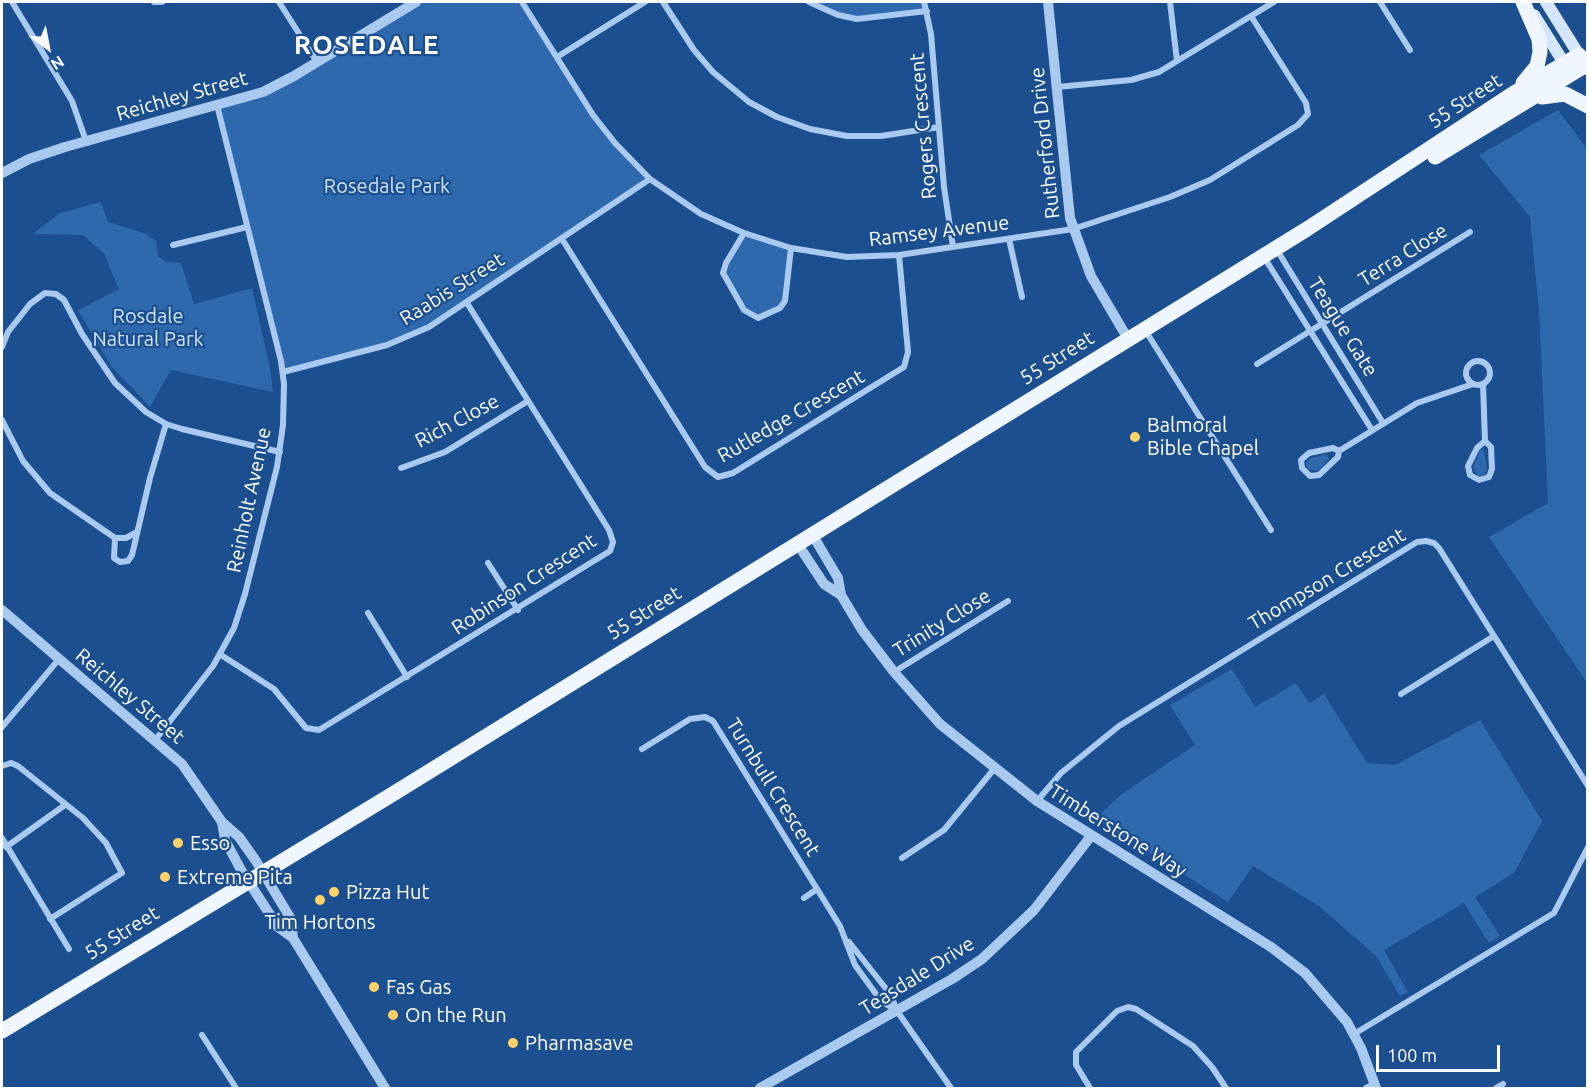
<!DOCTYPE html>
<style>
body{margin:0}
#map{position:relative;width:1589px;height:1090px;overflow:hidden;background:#1b4f8f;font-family:Ubuntu,sans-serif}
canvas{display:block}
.frame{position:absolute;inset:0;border:3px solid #fff;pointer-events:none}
.north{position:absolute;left:18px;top:18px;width:60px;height:60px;-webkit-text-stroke:4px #1b4f8f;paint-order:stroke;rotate:148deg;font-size:16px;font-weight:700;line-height:24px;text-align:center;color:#fff}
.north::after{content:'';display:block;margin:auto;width:21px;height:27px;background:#fff;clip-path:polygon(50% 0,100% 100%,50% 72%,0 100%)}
.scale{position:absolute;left:1376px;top:1045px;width:124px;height:27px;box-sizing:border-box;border:3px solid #fff;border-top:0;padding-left:8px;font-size:18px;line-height:21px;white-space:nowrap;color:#fff;-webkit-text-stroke:4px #1b4f8f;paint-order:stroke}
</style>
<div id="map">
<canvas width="1589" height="1090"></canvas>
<div class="frame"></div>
<div class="north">N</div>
<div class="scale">100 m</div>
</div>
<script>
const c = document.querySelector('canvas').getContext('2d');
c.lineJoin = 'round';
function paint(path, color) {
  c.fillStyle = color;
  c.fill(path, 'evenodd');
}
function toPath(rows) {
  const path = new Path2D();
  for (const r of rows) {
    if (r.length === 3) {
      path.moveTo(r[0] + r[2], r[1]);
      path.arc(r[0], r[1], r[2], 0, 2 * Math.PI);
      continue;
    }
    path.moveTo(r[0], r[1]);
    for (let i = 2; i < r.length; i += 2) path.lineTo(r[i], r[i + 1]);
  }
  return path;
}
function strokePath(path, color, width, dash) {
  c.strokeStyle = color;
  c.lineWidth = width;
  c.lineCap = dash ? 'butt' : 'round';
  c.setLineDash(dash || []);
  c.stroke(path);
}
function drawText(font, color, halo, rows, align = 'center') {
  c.font = font + ' Ubuntu,sans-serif';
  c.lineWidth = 4.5;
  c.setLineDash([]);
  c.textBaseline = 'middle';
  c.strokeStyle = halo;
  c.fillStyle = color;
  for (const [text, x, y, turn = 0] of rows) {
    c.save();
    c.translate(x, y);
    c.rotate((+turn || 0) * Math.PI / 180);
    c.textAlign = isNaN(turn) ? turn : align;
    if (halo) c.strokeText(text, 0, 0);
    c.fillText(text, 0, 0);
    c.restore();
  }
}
const green = toPath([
 [416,2,522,2,602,128,650,179,415,334,283,372,217,105,244,98],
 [809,2,924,2,927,11,857,19],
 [1558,110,1587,149,1587,683,1489,537,1548,503,1539,311,1530,217,1479,155],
 [101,202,108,222,147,234,156,241,158,256,166,262,181,263,194,304,252,288,270,368,273,392,171,370,150,407,111,366,78,310,119,289,104,254,83,235,33,234,60,213],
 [744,233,791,248,785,301,767,316,749,314,723,273],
 [1484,449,1487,470,1484,475,1478,476,1473,467,1480,450],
 [1327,454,1329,459,1317,471,1307,469,1306,463,1309,459],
 [1232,669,1255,707,1296,683,1309,703,1324,694,1367,763,1395,765,1480,720,1542,821,1514,873,1475,897,1500,936,1489,943,1464,903,1384,950,1408,992,1400,996,1376,956,1319,906,1253,866,1228,902,1095,819,1123,793,1195,745,1170,705]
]);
const minor = toPath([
 [12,2,72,101,86,141],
 [154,2,162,2],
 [279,2,317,62],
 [522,2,593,115,615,143,650,179,701,214,744,233,791,248,847,257,899,255,1073,229,1170,197,1210,180,1298,125,1308,114,1306,103,1251,16],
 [663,2,694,50,713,72,749,102,777,117,810,129,847,136,881,136,939,127],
 [809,2,838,15,857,19,927,11],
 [924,2,931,34,944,187,953,247],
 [1170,2,1177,61],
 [1380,2,1410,50],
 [557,57,645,2],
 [1057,87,1131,80,1159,72,1274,2],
 [744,233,726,263,723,273,744,310,758,318,780,308,785,301,791,248],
 [562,239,705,467,718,477,733,473,904,367,908,352,899,255],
 [1009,239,1022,297],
 [173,245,247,227],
 [1277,250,1383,423],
 [1264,257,1372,430],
 [1145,330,1271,530],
 [2,347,8,332,30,304,45,293,56,294,64,300,82,334,115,383,146,412,166,424,182,429,280,452],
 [1478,373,12],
 [1257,364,1470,232],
 [283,372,387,345,429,327,650,179],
 [1483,384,1485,441,1491,447,1492,469,1489,477,1479,480,1470,475,1468,466,1477,448,1485,441],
 [2,420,23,461,50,493,115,538,126,538,137,532],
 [1339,451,1338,457,1319,475,1310,476,1302,468,1301,460,1309,453,1333,448,1339,451,1417,403,1473,384],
 [401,468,445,452,528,401],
 [115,538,114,558,120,562,128,561,132,555,150,478,166,424],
 [488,563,518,610],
 [368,613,407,677],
 [221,655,274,689,306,728,319,730,610,551,613,542,609,530,467,303],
 [894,672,1008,601],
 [1401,694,1494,636],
 [2,727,59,659],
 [156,739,213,666,234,628,245,594,277,467,283,425,284,384,281,361,217,105],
 [642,749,690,719,705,717,713,721,840,926,855,965,881,1001,897,1011],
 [2,766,11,763,18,766,83,818,106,843,122,873,50,919],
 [1037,801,1061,773,1119,726,1417,542,1426,541,1434,543,1439,548,1588,786],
 [2,838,69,949],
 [6,847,65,805],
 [902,858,944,830,994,769],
 [804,898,817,889],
 [849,942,891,995,897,1011,951,1088],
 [1354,1034,1554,913,1588,847],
 [202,1035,236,1088],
 [1090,1088,1076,1065,1076,1052,1117,1011,1128,1007,1136,1009,1193,1046,1212,1067,1226,1088],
 [1366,1088,1374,1084],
 [1496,1088,1503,1084]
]);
const tertiary = toPath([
 [1048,2,1070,218,1091,276,1128,339],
 [2,173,29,159,65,147,263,92,294,76,416,2],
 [812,534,838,578,841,595,862,630,894,672,940,724,1037,801,1271,947,1305,973,1347,1022,1361,1048,1376,1088],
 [797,543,824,584,841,595],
 [2,610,182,764,222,822,239,837,256,861,291,919,293,938],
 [222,822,225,840,241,870,278,927,293,938,385,1088],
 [760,1088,952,979,982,959,1034,910,1091,836]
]);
const secondary = toPath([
 [1546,2,1579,55],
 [1534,15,1564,63]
]);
const primary = toPath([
 [1523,2,1539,39,1540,52,1537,66,1523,83],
 [1542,97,1565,94,1588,106],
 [1435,157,1586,65],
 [2,1031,388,797,1307,229,1514,93,1579,55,1588,68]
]);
const markers = [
 [1135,437,6,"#ffd166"],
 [178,843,6,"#ffd166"],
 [165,877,6,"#ffd166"],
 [334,892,6,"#ffd166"],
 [320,900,6,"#ffd166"],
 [374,987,6,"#ffd166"],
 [393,1015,6,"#ffd166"],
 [513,1043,6,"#ffd166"]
];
const streetNames = [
 ["Reichley Street",182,96,-16],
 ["55 Street",1465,101,-33],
 ["Rogers Crescent",923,126,-95],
 ["Rutherford Drive",1045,143,-96],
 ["Ramsey Avenue",939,231,-7],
 ["Terra Close",1403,255,-32],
 ["Raabis Street",452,289,-32],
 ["Teague Gate",1343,327,58],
 ["55 Street",1057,358,-32],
 ["Rutledge Crescent",791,416,-30],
 ["Rich Close",457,421,-28],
 ["Reinholt Avenue",249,500,-78],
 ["Thompson Crescent",1327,579,-31],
 ["Robinson Crescent",524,584,-33],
 ["55 Street",644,613,-32],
 ["Trinity Close",942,623,-32],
 ["Reichley Street",130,696,40],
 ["Turnbull Crescent",773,787,58],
 ["Timberstone Way",1118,831,32],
 ["55 Street",122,933,-32],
 ["Teasdale Drive",917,976,-32]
];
const parkNames = [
 ["Rosedale Park",387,186],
 ["Rosdale",148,316],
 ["Natural Park",148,339]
];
const poiNames = [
 ["Balmoral",1147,425],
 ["Bible Chapel",1147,448],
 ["Esso",190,843],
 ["Extreme Pita",177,877],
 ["Pizza Hut",346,892],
 ["Tim Hortons",320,922,"center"],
 ["Fas Gas",386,987],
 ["On the Run",405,1015],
 ["Pharmasave",525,1043]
];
const districtNames = [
 ["ROSEDALE",367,45]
];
paint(green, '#2e69ad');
strokePath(minor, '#a9c9ee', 6);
strokePath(tertiary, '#a9c9ee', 10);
strokePath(secondary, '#d6e6fa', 12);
strokePath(primary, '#f0f6ff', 15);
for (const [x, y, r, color] of markers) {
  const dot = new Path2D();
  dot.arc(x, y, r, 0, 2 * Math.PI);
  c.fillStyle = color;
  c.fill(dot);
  strokePath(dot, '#1b4f8f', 2);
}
drawText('20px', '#fff', '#1b4f8f', streetNames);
drawText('20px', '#cfe3fa', '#1b4f8f', parkNames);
drawText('20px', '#fff', '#1b4f8f', poiNames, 'left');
c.letterSpacing = '1.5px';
drawText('bold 26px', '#fff', '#1b4f8f', districtNames);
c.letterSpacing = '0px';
</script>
